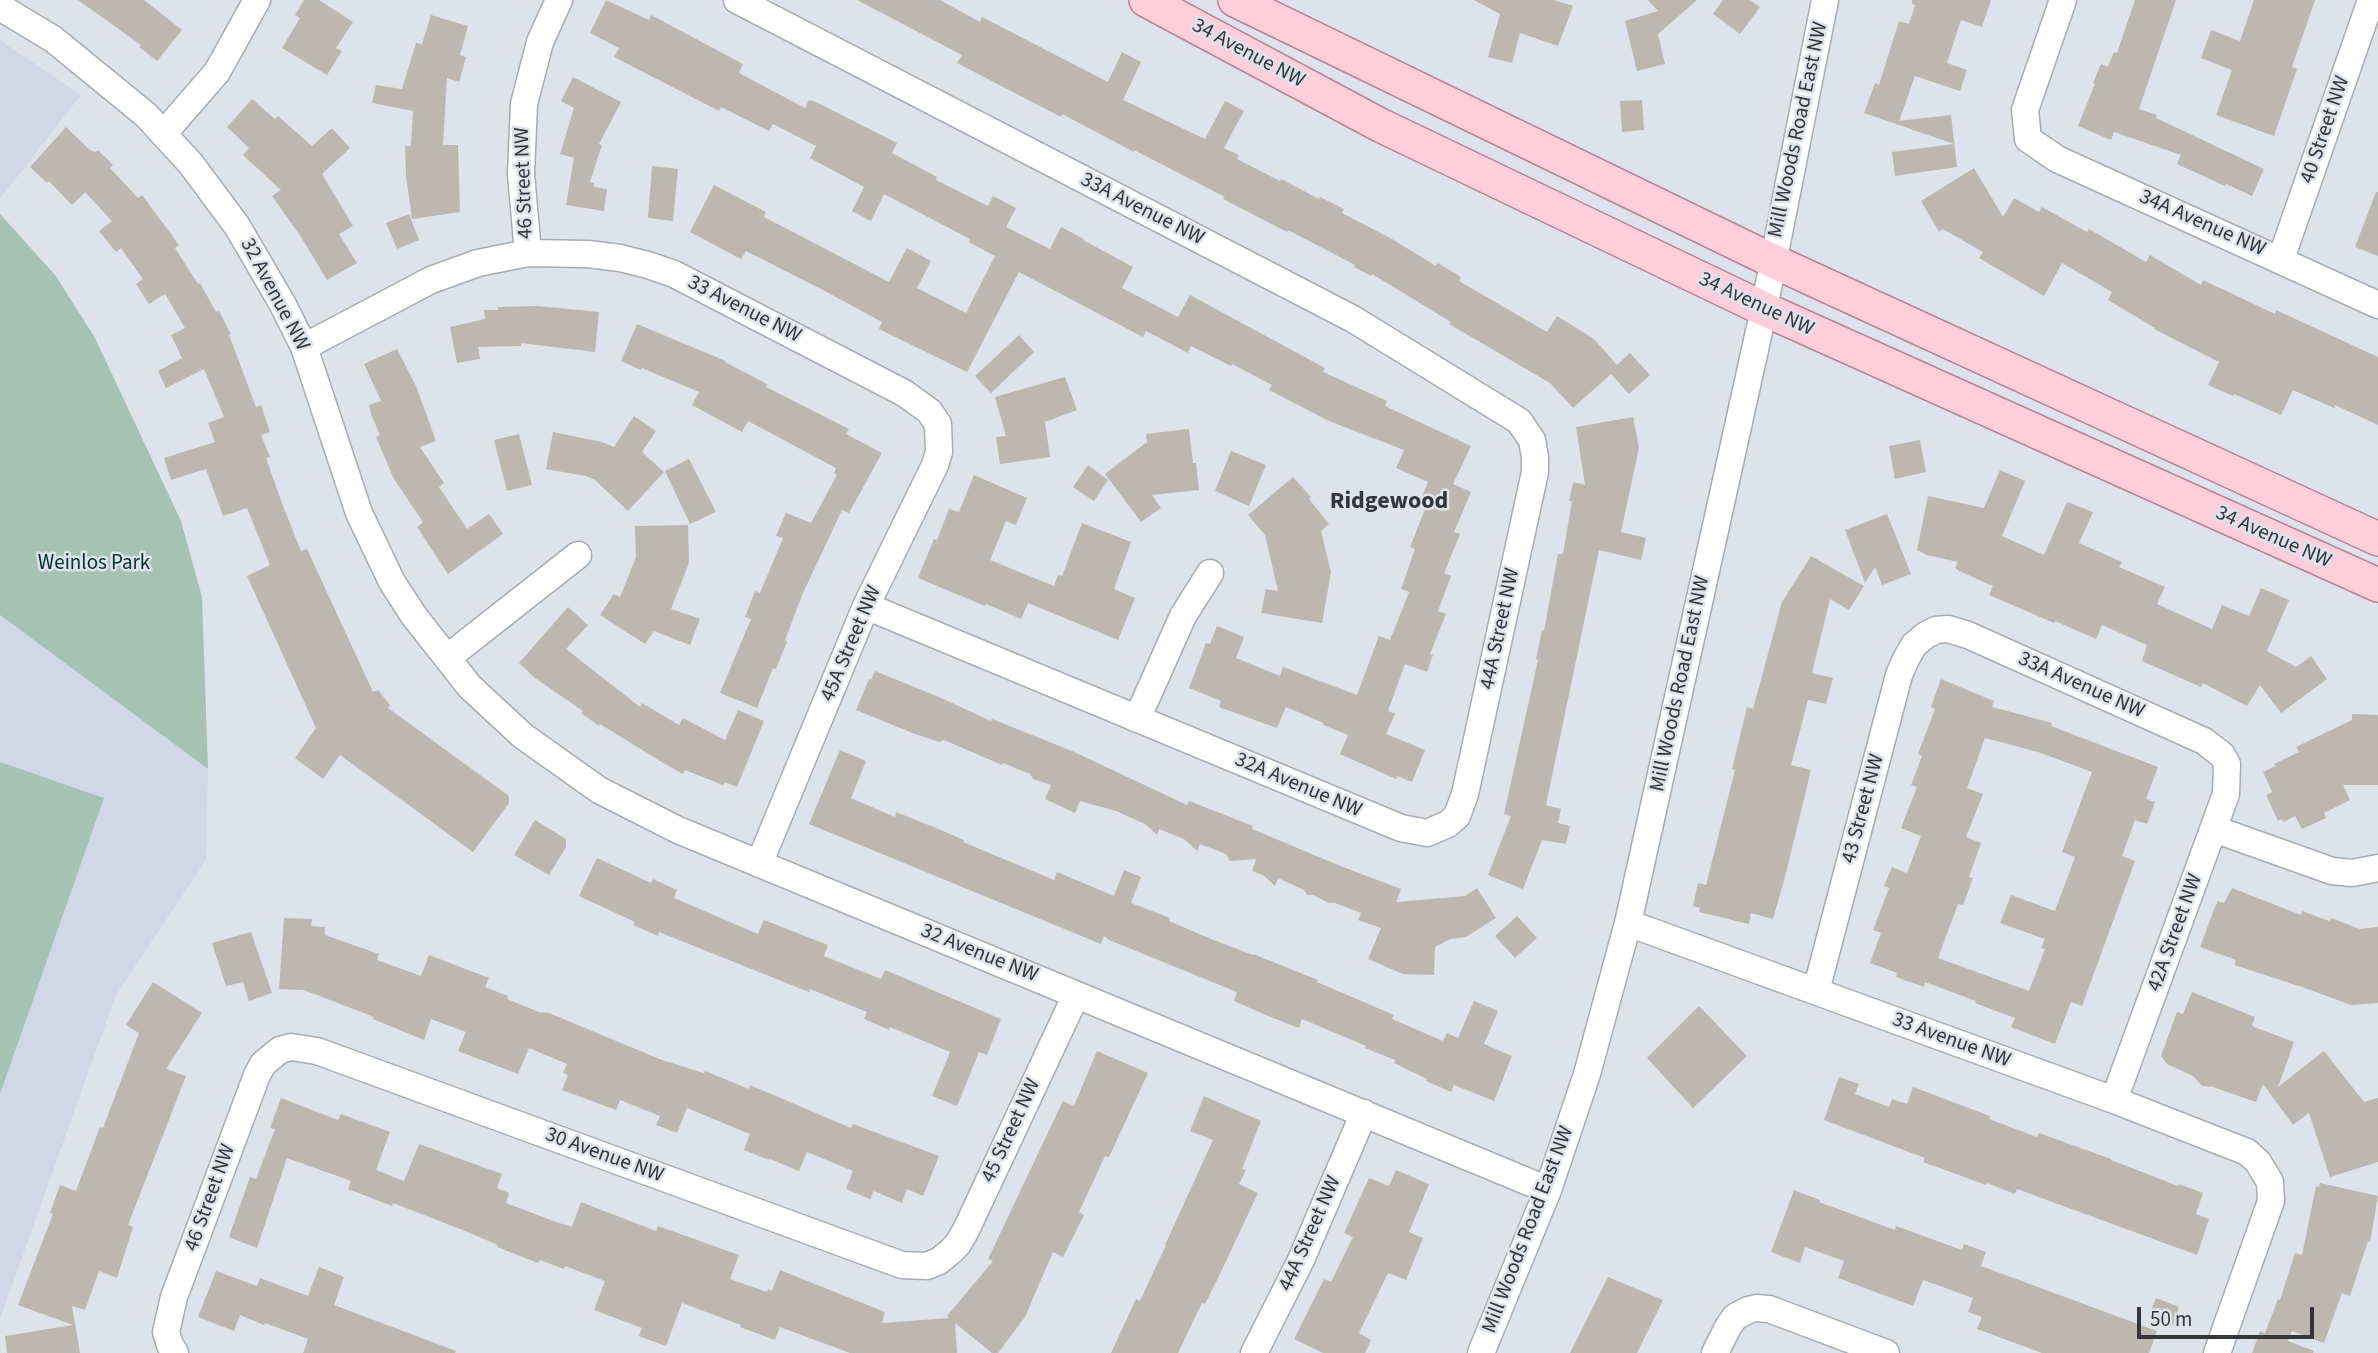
<!DOCTYPE html>
<style>
body{margin:0}
#map{position:relative;width:2378px;height:1353px;overflow:hidden;background:#dee3eb;font-family:"Source Sans 3",sans-serif}
canvas{display:block}
.scale{position:absolute;left:2137px;top:1307px;width:177px;height:32px;box-sizing:border-box;border:4px solid #343639;border-top:0;padding-left:9px;font-size:21px;line-height:24px;white-space:nowrap;color:#343639;-webkit-text-stroke:5px #dee3eb;paint-order:stroke}
</style>
<div id="map">
<canvas width="2378" height="1353"></canvas>
<div class="scale">50 m</div>
</div>
<script>
const c = document.querySelector('canvas').getContext('2d');
c.lineJoin = 'round';
function paint(path, color) {
  c.fillStyle = color;
  c.fill(path, 'evenodd');
}
function toPath(rows) {
  const path = new Path2D();
  for (const r of rows) {
    path.moveTo(r[0], r[1]);
    for (let i = 2; i < r.length; i += 2) path.lineTo(r[i], r[i + 1]);
  }
  return path;
}
function strokePath(path, color, width, dash) {
  c.strokeStyle = color;
  c.lineWidth = width;
  c.lineCap = dash ? 'butt' : 'round';
  c.setLineDash(dash || []);
  c.stroke(path);
}
function drawText(font, color, halo, rows, align = 'center') {
  c.font = font + ' "Source Sans 3",sans-serif';
  c.lineWidth = 5;
  c.setLineDash([]);
  c.textBaseline = 'middle';
  c.strokeStyle = halo;
  c.fillStyle = color;
  for (const [text, x, y, turn = 0] of rows) {
    c.save();
    c.translate(x, y);
    c.rotate((+turn || 0) * Math.PI / 180);
    c.textAlign = isNaN(turn) ? turn : align;
    if (halo) c.strokeText(text, 0, 0);
    c.fillText(text, 0, 0);
    c.restore();
  }
}
const built = toPath([
 [0,40,81,95,0,199],
 [0,615,208,769,206,860,116,995,0,1319]
]);
const green = toPath([
 [0,214,56,276,95,338,181,521,202,597,208,769,0,615],
 [0,762,104,798,0,1094]
]);
const building = toPath([
 [78,0,144,0,182,30,157,61,139,47,141,45],
 [304,0,319,0,353,22,336,48,342,51,327,75,282,48,300,18,295,15],
 [606,0,649,20,651,15,743,64,739,73,805,108,809,100,816,102,897,143,892,153,937,177,936,180,988,206,993,196,1016,208,1006,227,1050,249,1061,227,1084,239,1083,240,1133,267,1122,288,1178,317,1190,295,1325,368,1323,372,1387,401,1385,406,1471,446,1453,484,1471,492,1454,532,1460,534,1444,573,1451,576,1438,611,1446,614,1430,654,1433,655,1427,672,1405,664,1388,711,1395,714,1386,734,1425,750,1412,782,1397,776,1396,779,1340,754,1348,735,1323,725,1324,723,1286,707,1277,728,1219,707,1221,701,1189,688,1206,643,1210,644,1217,626,1244,637,1236,658,1280,676,1283,667,1357,695,1379,636,1390,640,1409,592,1401,589,1415,549,1410,547,1426,507,1419,504,1428,482,1396,468,1404,450,1329,421,1269,390,1272,385,1232,364,1231,366,1191,346,1188,353,1146,331,1143,337,1019,272,967,372,879,329,882,322,821,289,746,251,741,259,690,232,714,185,766,212,764,217,889,282,907,248,931,261,917,288,966,313,995,256,969,242,970,239,884,194,871,221,852,211,864,187,810,158,816,146,773,124,769,131,721,107,719,111,614,57,619,48,590,33],
 [857,0,940,0,980,22,982,17,1108,82,1122,52,1141,62,1123,100,1205,139,1225,101,1244,111,1224,148,1239,155,1237,159,1280,181,1281,179,1319,199,1320,197,1344,209,1342,213,1392,239,1436,266,1438,263,1461,277,1459,281,1547,332,1557,316,1594,339,1617,365,1630,353,1650,375,1629,394,1611,374,1573,408,1550,383,1449,324,1451,322,1372,274,1371,276,1354,267,1355,265,1288,230,1287,232,1223,199,1225,197,1134,150,1134,152,1062,114,1061,117,957,63,962,55],
 [1474,0,1554,0,1573,6,1558,46,1520,33,1512,63,1488,57,1500,14],
 [1648,0,1697,0,1658,34,1665,64,1637,71,1625,21,1658,11],
 [1723,0,1750,0,1760,7,1740,34,1713,14],
 [1912,0,1991,0,1982,27,1961,20,1947,63,1967,70,1960,91,1915,76,1899,121,1951,115,1957,167,1895,176,1892,152,1954,144,1864,113,1875,83,1879,85,1899,21,1909,24,1915,5,1912,4],
 [2135,0,2176,0,2139,109,2157,115,2156,118,2264,169,2252,196,2226,184,2225,186,2177,164,2181,155,2114,132,2111,140,2078,126,2095,84,2093,83,2101,64,2108,67,2114,52,2117,53],
 [2254,0,2315,0,2292,67,2297,69,2274,136,2216,115,2232,70,2201,58,2211,30,2240,41],
 [431,15,468,26,460,55,466,57,459,82,447,78,443,145,458,145,460,212,412,219,406,176,405,146,411,146,413,111,372,103,376,85,402,89,416,43,422,44],
 [573,77,621,102,599,144,602,145,590,182,594,183,594,187,607,189,604,211,566,205,574,158,560,154,574,108,561,101],
 [252,99,275,119,278,116,312,146,332,128,350,148,322,174,353,226,339,234,357,263,327,280,301,237,272,196,281,190,243,155,249,148,227,127],
 [1642,100,1644,130,1622,132,1620,101],
 [66,127,90,150,95,152,98,150,113,165,110,168,138,198,142,195,179,245,175,248,198,284,200,283,216,312,219,311,231,334,229,335,256,407,261,405,270,432,261,435,270,457,266,458,283,506,301,551,307,549,373,692,378,690,390,705,388,708,509,796,509,803,473,852,340,755,323,779,295,758,316,728,247,576,270,565,247,508,223,516,206,469,171,480,164,458,215,442,208,423,224,417,204,369,166,388,158,371,182,358,171,335,185,328,165,294,149,304,136,284,143,279,121,248,116,252,99,231,112,221,85,192,72,205,49,181,47,183,30,167],
 [652,166,678,169,673,221,648,218],
 [1974,168,2003,217,2014,198,2039,212,2042,207,2087,232,2089,229,2146,262,2150,255,2201,285,2203,280,2275,314,2276,310,2378,357,2378,425,2335,405,2334,408,2293,390,2281,415,2234,394,2233,396,2208,385,2219,362,2154,329,2155,328,2108,300,2112,292,2062,263,2044,296,1979,258,1983,252,1943,229,1939,232,1921,201],
 [2376,192,2378,192,2378,256,2355,247],
 [409,214,419,240,397,249,386,223],
 [538,306,599,312,595,352,521,343,521,346,478,347,480,359,457,363,450,327,485,319,484,310,498,310,498,307],
 [637,324,726,361,725,362,767,384,766,387,849,429,846,434,882,453,849,513,842,510,803,593,785,640,787,642,776,669,773,668,757,708,720,693,751,619,745,617,755,591,760,593,783,538,776,536,786,513,811,523,837,475,834,473,836,468,748,421,742,432,692,405,699,392,642,368,641,370,621,361],
 [1019,335,1034,352,991,393,975,376],
 [397,349,416,386,436,441,420,447,444,483,439,487,467,529,489,514,503,534,448,574,417,527,423,522,394,479,376,437,380,435,371,414,369,405,381,401,364,364],
 [1065,377,1077,410,1045,422,1050,457,1000,464,996,437,1006,436,995,397],
 [634,416,656,431,642,452,664,472,628,511,595,480,586,476,546,469,553,432,602,442,614,447],
 [1633,417,1639,448,1621,532,1646,538,1641,560,1599,550,1546,805,1561,809,1558,823,1570,826,1566,844,1542,840,1523,889,1488,875,1511,816,1504,814,1538,660,1536,659,1542,630,1544,631,1558,554,1563,554,1572,501,1569,501,1573,482,1585,485,1576,427],
 [1189,429,1193,463,1196,463,1199,490,1152,495,1161,508,1141,522,1105,474,1147,442,1146,434],
 [519,434,532,485,507,491,494,440],
 [1920,440,1926,472,1895,479,1889,446],
 [1231,451,1266,465,1249,506,1215,491],
 [689,459,716,512,690,524,665,471],
 [1088,465,1108,480,1094,501,1073,487],
 [2000,470,2025,481,2002,536,2044,555,2067,502,2093,512,2079,543,2122,562,2119,567,2165,587,2157,604,2212,629,2222,605,2249,616,2261,588,2289,600,2267,651,2296,667,2311,656,2327,679,2281,713,2260,685,2247,706,2203,683,2201,687,2142,661,2147,645,2102,625,2096,639,2055,621,2054,623,1989,595,1993,586,1959,571,1955,568,1958,562,1927,555,1917,550,1928,496,1984,508],
 [974,475,1027,498,1016,525,1006,521,990,560,1054,586,1058,575,1062,576,1082,523,1131,542,1114,589,1135,598,1118,640,1028,603,1021,619,986,604,985,606,918,578,934,539,937,540,949,509,959,512],
 [1293,477,1311,497,1309,499,1329,524,1321,531,1331,572,1322,623,1261,613,1266,589,1278,591,1265,535,1248,515],
 [1887,514,1911,574,1882,585,1875,567,1865,583,1845,530],
 [688,525,689,563,671,609,700,619,690,645,654,631,645,644,600,615,614,594,620,597,636,557,635,526],
 [1811,556,1864,586,1849,610,1830,599,1812,673,1833,678,1826,704,1808,700,1791,765,1811,770,1786,873,1773,919,1751,913,1749,924,1699,912,1700,908,1693,906,1698,883,1706,885,1735,770,1732,769,1747,707,1753,709,1782,602],
 [568,607,588,625,566,649,640,707,642,703,679,725,683,718,725,740,738,710,764,721,737,787,725,782,723,785,685,770,683,774,660,761,600,724,599,726,581,713,583,711,535,678,519,663],
 [875,671,939,697,991,721,992,719,1072,751,1187,805,1189,801,1253,826,1252,829,1338,865,1401,889,1396,902,1465,896,1477,888,1496,918,1466,937,1450,939,1435,947,1434,975,1403,974,1368,959,1381,928,1358,920,1361,913,1335,903,1329,903,1313,895,1307,895,1304,890,1278,878,1275,886,1263,875,1252,871,1256,859,1230,861,1226,854,1200,844,1197,851,1184,839,1159,829,1157,835,1145,824,1116,811,1080,801,1075,813,1045,799,1051,785,1033,779,1030,774,1003,763,1002,765,944,740,939,742,915,734,856,710,869,679,871,680],
 [1941,679,1994,701,1992,707,2052,723,2051,726,2158,767,2146,799,2155,802,2147,824,2135,820,2122,856,2135,861,2082,1006,2071,1002,2055,1044,2011,1027,2015,1018,1975,1003,1976,1001,1925,982,1924,987,1896,977,1897,973,1870,963,1881,933,1873,930,1889,888,1884,886,1892,867,1907,873,1921,836,1901,828,1917,787,1911,785,1922,756,1918,754,1935,709,1931,707],
 [1985,738,2038,752,2092,772,2062,852,2075,857,2055,911,2011,895,2000,923,2045,939,2041,948,2045,949,2029,991,1938,958,1958,904,1963,905,1973,878,1969,877,1981,843,1966,837,1983,794,1967,788],
 [2352,714,2378,715,2378,785,2343,785,2350,800,2324,813,2326,818,2302,829,2295,816,2283,822,2282,819,2278,821,2266,795,2272,792,2263,772,2276,766,2274,764,2299,752,2296,747,2352,720],
 [840,750,866,761,851,798,895,817,896,812,936,828,964,840,963,842,1054,880,1057,872,1114,896,1124,870,1141,877,1131,903,1170,918,1169,921,1211,939,1253,955,1253,954,1318,980,1317,982,1394,1015,1392,1019,1443,1041,1447,1033,1458,1038,1474,1001,1498,1011,1484,1044,1512,1056,1494,1101,1454,1085,1451,1092,1426,1081,1427,1079,1394,1063,1395,1060,1365,1048,1366,1046,1357,1042,1302,1019,1299,1028,1273,1018,1234,1001,1237,992,1109,940,1104,936,1101,944,809,824],
 [535,820,566,839,566,847,549,875,514,855],
 [597,858,651,883,653,879,677,890,674,898,758,934,764,920,828,945,824,956,881,979,885,970,1001,1019,987,1055,979,1052,957,1106,932,1096,950,1052,890,1027,889,1030,864,1019,867,1012,810,989,809,992,659,932,658,936,633,925,635,922,579,896],
 [2232,888,2301,915,2302,911,2329,921,2331,918,2360,929,2378,927,2378,1003,2351,1005,2302,987,2234,965,2236,960,2200,947,2215,907,2218,901,2224,903],
 [1517,916,1537,938,1515,958,1495,936],
 [284,918,312,919,311,926,325,927,325,935,379,954,377,960,421,976,429,955,489,978,485,987,508,996,507,999,539,1012,549,1013,662,1060,704,1073,705,1071,749,1089,750,1085,851,1128,853,1124,939,1156,923,1196,907,1189,902,1203,874,1191,870,1199,846,1189,853,1171,807,1152,799,1171,770,1159,769,1160,744,1150,750,1134,687,1108,677,1133,656,1125,660,1116,620,1100,616,1110,562,1090,568,1075,563,1073,567,1064,529,1048,518,1074,458,1051,466,1032,431,1019,424,1040,373,1019,374,1017,304,990,279,989],
 [251,932,272,993,249,1001,243,982,226,986,212,943],
 [153,982,202,1013,166,1069,186,1076,128,1225,133,1227,117,1278,99,1271,85,1310,72,1306,80,1353,7,1353,5,1336,73,1325,18,1305,53,1214,50,1213,60,1185,76,1191,100,1127,103,1128,139,1033,126,1025],
 [2192,992,2255,1017,2252,1025,2254,1027,2294,1042,2278,1087,2324,1051,2364,1102,2378,1098,2378,1162,2330,1177,2309,1113,2293,1125,2263,1084,2256,1102,2213,1087,2202,1086,2193,1076,2167,1064,2161,1056,2177,1012,2183,1014],
 [1699,1006,1747,1056,1693,1108,1647,1058],
 [1097,1051,1148,1073,1109,1157,1105,1156,1079,1212,1084,1215,1063,1257,1053,1252,1025,1317,998,1353,992,1353,955,1323,957,1353,850,1353,780,1327,775,1340,740,1327,741,1325,682,1303,666,1346,639,1336,642,1328,594,1310,605,1281,565,1266,564,1269,540,1260,538,1263,497,1247,498,1245,460,1229,393,1203,392,1206,348,1189,351,1181,287,1158,257,1248,229,1237,250,1177,256,1179,275,1129,270,1128,281,1098,338,1120,341,1114,390,1132,376,1170,404,1181,419,1144,502,1174,497,1188,509,1193,506,1203,559,1223,572,1227,581,1202,656,1231,658,1226,739,1255,730,1279,767,1292,768,1289,772,1291,780,1270,885,1312,882,1323,949,1318,947,1316,993,1261,988,1259,1063,1101,1074,1106],
 [1839,1077,1859,1084,1855,1094,1889,1107,1892,1099,1907,1104,1913,1087,1990,1116,1989,1119,2037,1137,2039,1133,2111,1159,2111,1160,2178,1186,2179,1184,2203,1193,2196,1214,2209,1219,2197,1255,2017,1189,2015,1194,1987,1183,1986,1185,1923,1162,1925,1158,1824,1120],
 [1204,1096,1261,1121,1242,1169,1246,1170,1239,1184,1258,1193,1220,1274,1205,1304,1202,1303,1178,1353,1111,1353,1136,1299,1140,1301,1166,1245,1165,1245,1213,1140,1190,1131],
 [1396,1170,1429,1184,1409,1232,1423,1238,1406,1280,1388,1273,1359,1333,1371,1340,1365,1353,1323,1353,1294,1339,1324,1279,1331,1282,1353,1237,1344,1233,1369,1178,1389,1186],
 [2320,1183,2378,1196,2370,1242,2368,1241,2350,1296,2342,1293,2324,1343,2292,1331,2288,1341,2314,1351,2313,1353,2252,1353,2260,1331,2265,1333,2278,1299,2280,1300,2295,1253,2302,1255,2316,1186,2319,1187],
 [1794,1190,1820,1200,1819,1202,1895,1230,1896,1226,1962,1250,1964,1244,1986,1252,1981,1266,2157,1331,2149,1353,2042,1353,1977,1329,1982,1317,1968,1312,1973,1298,1923,1280,1913,1306,1838,1278,1844,1261,1805,1247,1800,1263,1771,1252],
 [319,1267,344,1277,334,1305,456,1351,455,1353,303,1353,308,1339,265,1323,264,1325,240,1315,234,1331,198,1317,216,1271,257,1286,260,1278,308,1296],
 [1608,1277,1663,1300,1637,1353,1570,1353],
 [2156,1298,2179,1307,2173,1325,2149,1316]
]);
const minor = toPath([
 [737,0,1353,319,1519,421,1532,440,1535,457,1535,472,1465,794,1457,816,1448,824,1427,833,1401,828,866,606],
 [2063,0,2025,110,2028,139,2057,159,2378,305],
 [0,7,53,39,146,115,191,164,237,226,282,303,304,347,359,513,392,582,414,616,470,687,523,736,599,790,678,830,1548,1190],
 [164,133,217,72,257,0],
 [528,253,588,254,620,258,648,265,674,274,904,393,929,411,938,424,939,452,935,465,866,606,759,864],
 [2281,259,2371,0],
 [304,347,431,280,478,263,528,253,521,174,524,104,540,42,559,0],
 [447,658,578,555],
 [1137,719,1183,616,1210,573],
 [2214,829,2332,871,2352,873,2378,868],
 [1628,923,2114,1100,2247,1152,2258,1162,2270,1182,2271,1201,2217,1353],
 [1816,991,1899,675,1906,659,1914,645,1926,635,1936,630,1948,629,1968,635,2204,741,2222,755,2227,764,2226,794,2114,1100],
 [175,1353,170,1345,166,1332,174,1297,257,1075,263,1064,280,1050,291,1047,317,1051,902,1265,927,1266,939,1261,950,1252,958,1244,966,1230,1076,995],
 [1254,1353,1301,1260,1364,1113],
 [1481,1353,1548,1190,1587,1074,1628,923,1764,309,1825,0],
 [1715,1353,1728,1327,1735,1317,1748,1310,1756,1308,1769,1309,1886,1353]
]);
const major = toPath([
 [1146,0,1380,125,1764,309,2378,585],
 [1235,0,1773,261,2378,539]
]);
const streetNames = [
 ["34 Avenue NW",1248,54,28],
 ["Mill Woods Road East NW",1799,130,-78],
 ["40 Street NW",2326,130,-71],
 ["46 Street NW",525,183,-92],
 ["33A Avenue NW",1142,210,27],
 ["34A Avenue NW",2202,224,24],
 ["32 Avenue NW",274,295,62],
 ["34 Avenue NW",1756,305,25],
 ["33 Avenue NW",744,310,27],
 ["34 Avenue NW",2273,538,24],
 ["44A Street NW",1501,629,-78],
 ["45A Street NW",852,644,-67],
 ["Mill Woods Road East NW",1681,684,-78],
 ["33A Avenue NW",2081,686,24],
 ["32A Avenue NW",1298,786,23],
 ["43 Street NW",1864,809,-75],
 ["42A Street NW",2176,933,-70],
 ["32 Avenue NW",979,954,22],
 ["33 Avenue NW",1951,1041,20],
 ["45 Street NW",1012,1131,-65],
 ["30 Avenue NW",604,1156,20],
 ["46 Street NW",211,1198,-70],
 ["Mill Woods Road East NW",1529,1230,-69],
 ["44A Street NW",1311,1234,-66]
];
const parkNames = [
 ["Weinlos Park",94,564]
];
const quarterNames = [
 ["Ridgewood",1389,503]
];
paint(built, '#d0d8e7');
paint(green, '#a6c2b4');
paint(building, '#bcb7af');
strokePath(minor, '#a7acb3', 29);
strokePath(major, '#b88393', 36);
strokePath(minor, '#fff', 26);
strokePath(major, '#ffcedc', 33);
drawText('21px', '#343639', '#dee3eb', streetNames);
drawText('21px', '#003624', '#dee3eb', parkNames);
drawText('bold 24px', '#343639', '#dee3eb', quarterNames);
</script>
